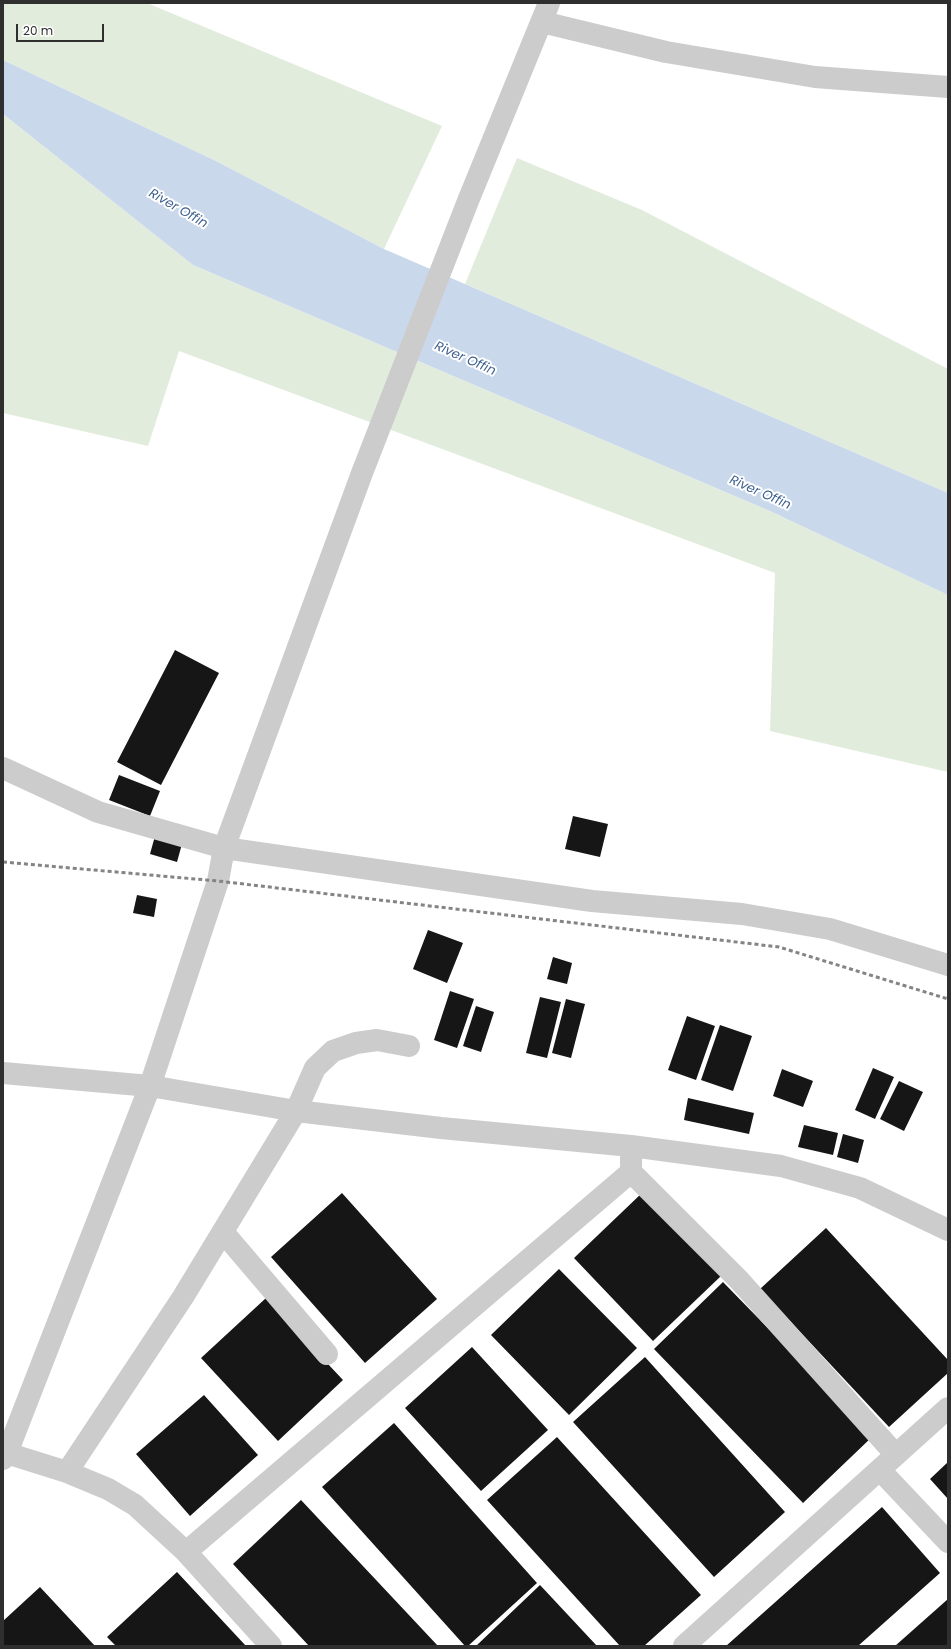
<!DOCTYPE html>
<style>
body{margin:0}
#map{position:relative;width:951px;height:1649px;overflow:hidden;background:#fff;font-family:Poppins,sans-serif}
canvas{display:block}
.frame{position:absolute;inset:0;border:4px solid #2f2f2f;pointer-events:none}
.scale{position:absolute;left:16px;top:24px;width:88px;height:18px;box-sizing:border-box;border:2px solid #2f2f2f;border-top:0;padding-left:5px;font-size:12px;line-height:14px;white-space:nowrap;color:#2f2f2f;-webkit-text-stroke:3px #fff;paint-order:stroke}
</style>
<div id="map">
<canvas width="951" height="1649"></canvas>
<div class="frame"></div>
<div class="scale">20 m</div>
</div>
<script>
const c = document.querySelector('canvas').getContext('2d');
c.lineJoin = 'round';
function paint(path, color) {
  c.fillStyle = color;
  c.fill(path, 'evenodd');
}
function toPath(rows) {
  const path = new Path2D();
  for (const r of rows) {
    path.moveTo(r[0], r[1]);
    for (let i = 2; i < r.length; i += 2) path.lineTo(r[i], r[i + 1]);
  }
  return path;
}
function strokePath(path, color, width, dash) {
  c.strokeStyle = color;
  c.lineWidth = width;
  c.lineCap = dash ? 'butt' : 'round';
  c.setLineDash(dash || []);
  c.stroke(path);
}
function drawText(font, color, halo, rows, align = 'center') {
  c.font = font + ' Poppins,sans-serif';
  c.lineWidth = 4;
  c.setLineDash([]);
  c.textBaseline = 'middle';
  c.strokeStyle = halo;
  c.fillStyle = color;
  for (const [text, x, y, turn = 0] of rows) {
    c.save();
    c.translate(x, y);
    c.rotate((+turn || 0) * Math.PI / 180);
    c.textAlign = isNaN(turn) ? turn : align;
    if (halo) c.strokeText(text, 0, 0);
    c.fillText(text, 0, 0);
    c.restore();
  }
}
const green = toPath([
 [3,3,147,3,442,126,384,249,216,161,3,60],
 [3,114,193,265,770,511,948,595,948,772,770,731,775,573,179,351,148,446,3,413],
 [517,158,642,210,948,369,948,493,465,284]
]);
const water = toPath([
 [3,60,216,161,384,249,948,493,948,595,770,511,193,265,3,114]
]);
const building = toPath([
 [175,650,219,673,161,785,117,762],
 [119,775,160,791,150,816,109,800],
 [573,816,608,824,600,857,565,849],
 [155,836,182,844,177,862,150,854],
 [137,895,157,899,154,917,133,913],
 [428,930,463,943,447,983,413,969],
 [553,957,572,963,567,984,547,979],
 [450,991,474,999,457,1048,434,1040],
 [540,997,561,1002,547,1058,526,1053],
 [566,999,585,1004,571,1058,552,1053],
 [476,1006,494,1012,481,1052,463,1046],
 [687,1016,715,1026,696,1080,668,1070],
 [720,1025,752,1036,733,1091,701,1080],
 [873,1068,894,1077,875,1119,855,1110],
 [782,1069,813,1081,803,1107,773,1096],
 [899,1081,923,1092,904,1131,880,1119],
 [688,1098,754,1113,749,1134,684,1120],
 [804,1125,838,1133,833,1155,798,1147],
 [843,1134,864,1140,858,1163,837,1157],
 [643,1192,721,1276,653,1341,574,1258],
 [342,1193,437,1299,365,1363,271,1257],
 [826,1228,948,1360,948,1373,889,1427,760,1289],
 [559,1269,637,1348,569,1415,491,1335],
 [723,1282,873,1436,803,1503,654,1349],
 [266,1298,343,1380,278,1441,201,1358],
 [472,1347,548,1430,481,1491,405,1408],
 [645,1357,785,1512,714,1577,573,1422],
 [204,1395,258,1455,190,1516,136,1454],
 [394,1423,537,1583,468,1646,465,1646,322,1487],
 [557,1437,701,1595,644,1646,620,1646,487,1500],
 [948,1462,948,1499,930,1479],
 [301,1500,438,1646,309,1646,233,1564],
 [882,1507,940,1573,858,1646,726,1646],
 [177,1572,246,1646,116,1646,107,1637],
 [540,1585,597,1646,476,1646],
 [40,1587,95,1646,3,1646,3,1621],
 [948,1599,948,1646,895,1646]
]);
const minor = toPath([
 [542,22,666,52,815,77,948,87],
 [3,768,98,812,224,848,592,901,742,914,830,929,948,965],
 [3,1073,150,1086,296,1111,441,1128,631,1146,781,1166,860,1188,948,1230],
 [631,1172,739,1280,896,1455],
 [223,1232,327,1354],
 [3,1452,67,1472,108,1489,135,1505,186,1552,271,1646],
 [3,1459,7,1453,150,1086,218,881,224,848,362,473,468,201,549,3],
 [880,1470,948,1542],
 [67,1472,183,1297,296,1111,315,1068,333,1051,356,1043,377,1040,409,1046],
 [186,1552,631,1172,631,1146],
 [684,1646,948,1408]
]);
const rail = toPath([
 [3,862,218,881,779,947,948,999]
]);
const waterNames = [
 ["River Offin",178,209,30],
 ["River Offin",465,359,24],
 ["River Offin",760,493,24]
];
paint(green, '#e2ecdd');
paint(water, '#cad8eb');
paint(building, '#161616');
strokePath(minor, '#ccc', 22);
strokePath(rail, '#848484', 3, [4, 3]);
drawText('italic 13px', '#3f618e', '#fff', waterNames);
</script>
